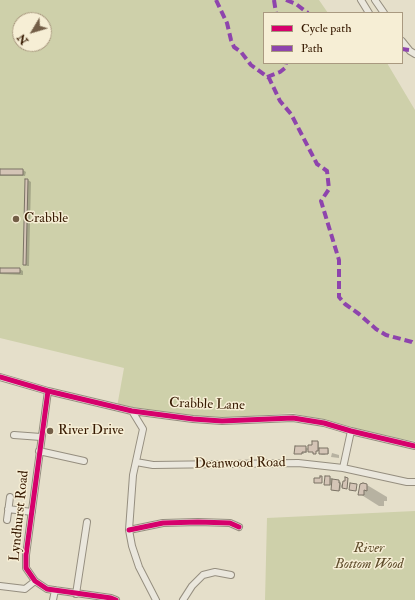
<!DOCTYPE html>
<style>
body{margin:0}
#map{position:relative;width:415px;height:600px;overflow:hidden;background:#e5dfca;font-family:"IM FELL Double Pica",serif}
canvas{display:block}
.legend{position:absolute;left:263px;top:12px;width:140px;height:52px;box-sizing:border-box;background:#f6eed5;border:1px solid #a99980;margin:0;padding:5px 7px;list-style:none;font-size:12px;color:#361900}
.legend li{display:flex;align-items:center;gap:8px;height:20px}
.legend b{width:20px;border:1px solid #a99980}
.north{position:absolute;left:12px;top:12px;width:40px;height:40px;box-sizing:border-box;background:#f6eed5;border:1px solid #a99980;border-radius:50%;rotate:232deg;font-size:11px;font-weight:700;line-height:16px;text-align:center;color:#361900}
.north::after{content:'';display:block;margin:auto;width:14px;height:18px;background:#735e47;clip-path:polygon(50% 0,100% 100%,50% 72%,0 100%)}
</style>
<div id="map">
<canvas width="415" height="600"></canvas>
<ul class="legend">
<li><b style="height:5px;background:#d6006c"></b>Cycle path</li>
<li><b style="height:5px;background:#8e44ad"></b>Path</li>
</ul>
<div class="north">N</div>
</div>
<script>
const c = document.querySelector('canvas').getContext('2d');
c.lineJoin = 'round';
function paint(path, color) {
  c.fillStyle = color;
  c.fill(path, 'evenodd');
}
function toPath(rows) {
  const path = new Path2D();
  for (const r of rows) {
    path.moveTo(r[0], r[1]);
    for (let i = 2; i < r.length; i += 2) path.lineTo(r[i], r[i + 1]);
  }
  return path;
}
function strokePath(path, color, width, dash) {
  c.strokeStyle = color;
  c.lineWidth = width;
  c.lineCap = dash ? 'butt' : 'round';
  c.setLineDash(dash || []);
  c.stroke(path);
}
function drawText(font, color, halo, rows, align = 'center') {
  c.font = font + ' "IM FELL Double Pica",serif';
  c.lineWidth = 3;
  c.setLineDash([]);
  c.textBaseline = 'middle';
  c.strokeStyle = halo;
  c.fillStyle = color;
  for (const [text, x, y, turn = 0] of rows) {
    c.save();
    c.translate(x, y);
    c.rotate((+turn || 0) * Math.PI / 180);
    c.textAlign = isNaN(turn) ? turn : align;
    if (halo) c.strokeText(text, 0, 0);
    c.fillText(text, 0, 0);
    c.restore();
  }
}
const green = toPath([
 [0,0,319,0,328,13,264,13,264,63,387,63,415,110,415,441,386,437,293,413,217,419,117,407,124,368,0,338],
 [20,20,44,20,44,44,20,44],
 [415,511,415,600,265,600,267,518]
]);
const shadow = toPath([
 [0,170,23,170,26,172,25,176,0,176],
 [28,180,31,182,29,266,27,266,24,265],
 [0,269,20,269,23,271,23,275,0,274],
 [313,442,319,442,319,449,328,449,329,450,329,454,324,451,323,453,326,455,322,455,320,454,320,451,316,451,316,453,314,453,314,451,307,450,307,453,304,453,304,454,295,453,305,447,309,449,313,446],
 [332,453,339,455,339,458,331,457],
 [326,477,332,478,332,480,339,481,341,482,341,484,343,486,348,479,347,488,341,487,340,491,334,491,332,490,332,486,326,484],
 [360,485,367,485,387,497,387,501,384,501,384,506,379,506,360,494]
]);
const building = toPath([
 [0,169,23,169,23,175,0,175,0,169],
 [25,179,28,179,26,265,23,265,25,179],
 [0,268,20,268,20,273,0,273,0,268],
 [312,441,318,441,318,451,316,451,316,454,313,454,313,452,308,452,308,445,312,445,312,441],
 [295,446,306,446,306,452,302,452,302,454,294,454,295,446],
 [319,448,328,448,328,454,319,454,319,448],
 [320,476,322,476,322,483,314,483,314,478,320,478,320,476],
 [325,476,330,476,330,485,324,485,325,476],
 [345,477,348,478,347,489,342,488,343,481,345,481,345,477],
 [332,479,339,480,339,483,340,483,339,491,331,490,332,479],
 [350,483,357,484,356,491,349,490,350,483],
 [363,483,367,484,367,491,364,490,364,495,358,495,360,484,363,483]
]);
const minor = toPath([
 [361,0,369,13],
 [375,0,384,13],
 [402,41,410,51,415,54],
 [0,377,48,391,132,411,193,419,222,421,293,418,324,423,351,431,415,446],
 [48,391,26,555,26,568,35,581,47,589,111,598,116,600],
 [132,411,143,429,133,475,129,530,132,546,139,567,156,600],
 [14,435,41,437],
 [39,451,84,461],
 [136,462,153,465,298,463,343,468,407,482,415,482],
 [343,468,351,431],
 [8,509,32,512],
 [7,520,10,497],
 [129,530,163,523,198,522,230,523,239,527],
 [0,586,25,589,35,581],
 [76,594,87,522],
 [53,600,55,590],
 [183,600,192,586,203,575,215,572,231,575]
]);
const quiet = toPath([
 [216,0,227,23,231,40,234,47,241,52,251,65,269,78,280,101,291,114,317,164,327,171,329,189,321,201,339,260,339,297,345,304,359,314,376,329,386,335,412,342,415,344],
 [274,0,276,13],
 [286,0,296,4,308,13],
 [402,49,409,50],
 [267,77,280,72,285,68,286,63]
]);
const cycleway = toPath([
 [0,377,48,391,132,411,193,419,222,421,293,418,324,423,351,431,415,446],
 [48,391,26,555,26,568,35,581,47,589,111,598,116,600],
 [129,530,163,523,198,522,230,523,239,527]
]);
const markers = [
 [16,219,4,"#735e47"],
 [50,431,4,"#735e47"]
];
const poiNames = [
 ["Crabble",24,219],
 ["River Drive",58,431]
];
const streetNames = [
 ["Crabble Lane",207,405,2],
 ["Deanwood Road",240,464,-1],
 ["Lyndhurst Road",20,516,-84]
];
const parkNames = [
 ["River",369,549],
 ["Bottom Wood",369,565]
];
paint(green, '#ced0aa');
paint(shadow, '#0003');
paint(building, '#d4c4b6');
strokePath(building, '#7b7365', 1);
strokePath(minor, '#958e7f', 8);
strokePath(minor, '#eae7dd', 6);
strokePath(quiet, '#8e44ad', 4, [8, 4]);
strokePath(cycleway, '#d6006c', 5);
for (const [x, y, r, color] of markers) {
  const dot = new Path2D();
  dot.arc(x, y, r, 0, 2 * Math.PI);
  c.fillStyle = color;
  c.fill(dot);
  strokePath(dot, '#f6eed5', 1.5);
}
drawText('14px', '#361900', '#f6eed5', poiNames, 'left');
drawText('14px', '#361900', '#f6eed5', streetNames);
drawText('italic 14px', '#5e4c2b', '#f6eed5', parkNames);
</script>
